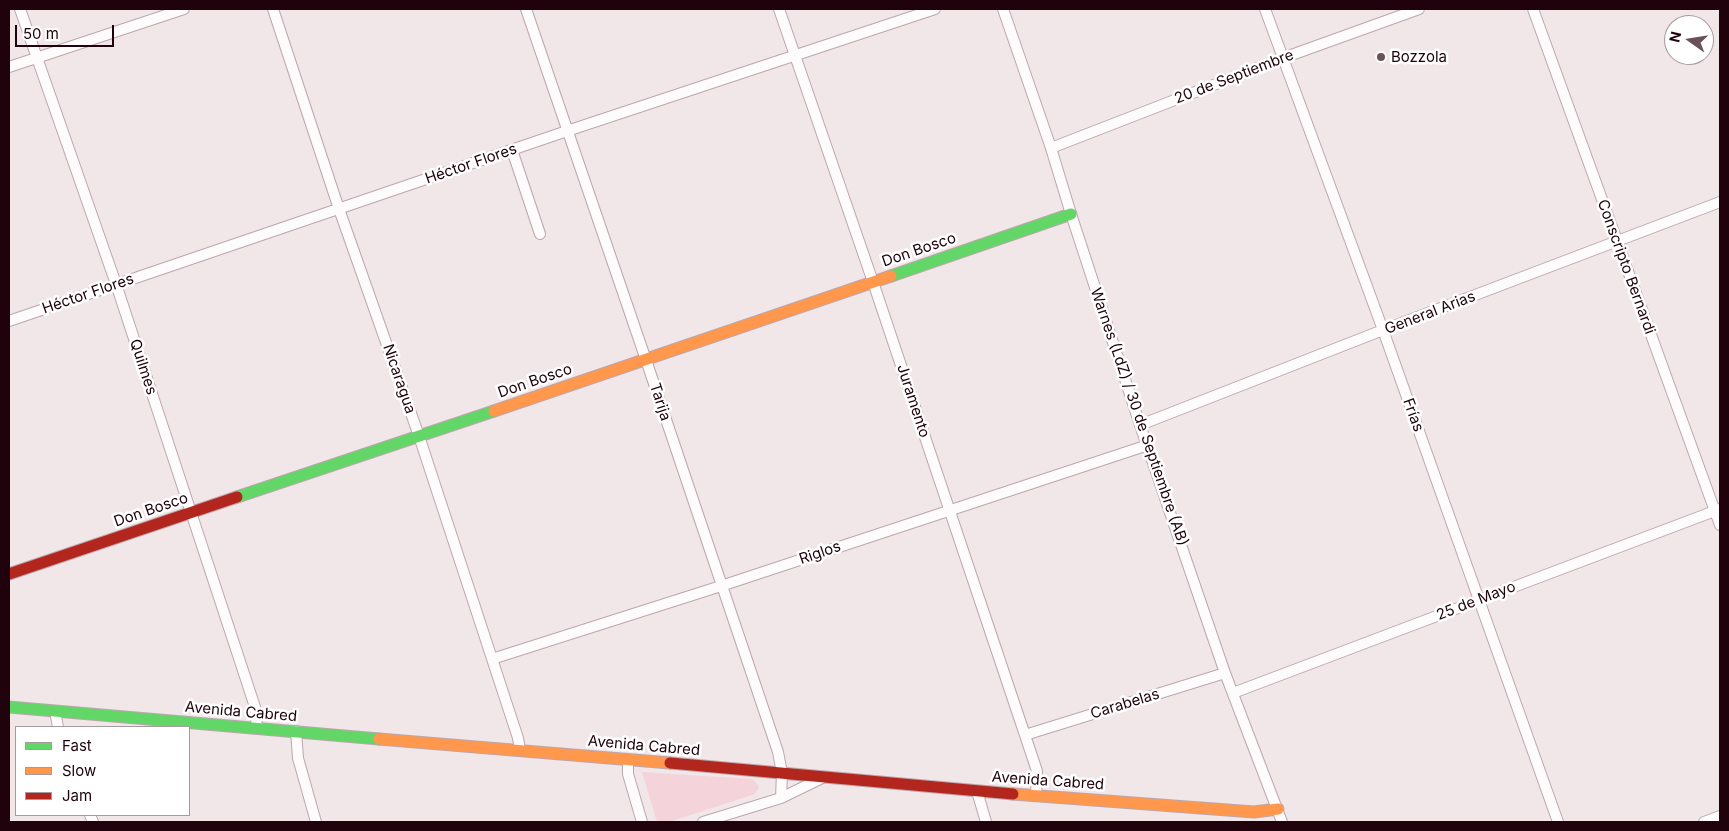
<!DOCTYPE html>
<meta charset="utf-8">
<style>
body{margin:0}
#map{position:relative;width:1729px;height:831px;overflow:hidden;background:#f1e6e8;font-family:Inter,sans-serif}
canvas{display:block}
.frame{position:absolute;inset:0;border:10px solid #1f020b;pointer-events:none}
.legend{position:absolute;left:15px;top:726px;width:175px;height:90px;box-sizing:border-box;background:#fff;border:1px solid #a59a9d;margin:0;padding:6px 9px;list-style:none;font-size:15px;color:#1f020b}
.legend li{display:flex;align-items:center;gap:10px;height:25px}
.legend b{width:25px;border:1px solid #a59a9d}
.north{position:absolute;left:1664px;top:15px;width:50px;height:50px;box-sizing:border-box;background:#fff;border:1px solid #a59a9d;border-radius:50%;rotate:283deg;font-size:14px;font-weight:700;line-height:20px;text-align:center;color:#1f020b}
.north::after{content:'';display:block;margin:auto;width:18px;height:22px;background:#685258;clip-path:polygon(50% 0,100% 100%,50% 72%,0 100%)}
.scale{position:absolute;left:15px;top:25px;width:99px;height:22px;box-sizing:border-box;border:2px solid #1f020b;border-top:0;padding-left:6px;font-size:15px;line-height:18px;white-space:nowrap;color:#1f020b;-webkit-text-stroke:4px #fff;paint-order:stroke}
</style>
<div id="map">
<canvas width="1729" height="831"></canvas>
<div class="frame"></div>
<ul class="legend">
<li><b style="height:6px;background:#63d668"></b>Fast</li>
<li><b style="height:6px;background:#ff974d"></b>Slow</li>
<li><b style="height:6px;background:#b3261e"></b>Jam</li>
</ul>
<div class="north">N</div>
<div class="scale">50 m</div>
</div>
<script>
const c = document.querySelector('canvas').getContext('2d');
c.lineJoin = 'round';
function paint(path, color) {
  c.fillStyle = color;
  c.fill(path, 'evenodd');
}
function toPath(rows) {
  const path = new Path2D();
  for (const r of rows) {
    path.moveTo(r[0], r[1]);
    for (let i = 2; i < r.length; i += 2) path.lineTo(r[i], r[i + 1]);
  }
  return path;
}
function strokePath(path, color, width, dash) {
  c.strokeStyle = color;
  c.lineWidth = width;
  c.lineCap = dash ? 'butt' : 'round';
  c.setLineDash(dash || []);
  c.stroke(path);
}
function drawText(font, color, halo, rows, align = 'center') {
  c.font = font + ' Inter,sans-serif';
  c.lineWidth = 5;
  c.setLineDash([]);
  c.textBaseline = 'middle';
  c.strokeStyle = halo;
  c.fillStyle = color;
  for (const [text, x, y, turn = 0] of rows) {
    c.save();
    c.translate(x, y);
    c.rotate((+turn || 0) * Math.PI / 180);
    c.textAlign = isNaN(turn) ? turn : align;
    if (halo) c.strokeText(text, 0, 0);
    c.fillText(text, 0, 0);
    c.restore();
  }
}
const green = toPath([
 [642,772,753,779,759,787,755,794,669,822,657,822]
]);
const street = toPath([
 [20,9,116,284,255,707,257,728],
 [273,9,339,209,419,436,518,738,520,750],
 [526,9,646,360,778,752,782,773,781,798],
 [779,9,873,282,1037,771,1036,795],
 [1003,9,1051,148,1071,214,1140,425,1225,673,1282,822],
 [1265,9,1383,330,1558,822],
 [1533,9,1720,525],
 [9,67,184,9],
 [1051,148,1283,58,1419,9],
 [512,150,540,234],
 [9,321,567,131,935,9],
 [1140,425,1383,330,1720,202],
 [492,659,721,586,1148,445],
 [1233,693,1720,509],
 [55,711,58,727],
 [296,731,298,758,316,822],
 [1025,735,1225,673],
 [628,760,628,774,642,822],
 [977,791,986,822],
 [90,815,93,822],
 [703,822,781,798,822,778],
 [1704,822,1720,816]
]);
const fast = toPath([
 [891,276,1071,214],
 [237,497,494,411],
 [9,707,379,739]
]);
const slow = toPath([
 [494,411,891,276],
 [379,739,670,763],
 [1013,794,1254,812,1278,809]
]);
const jam = toPath([
 [9,574,237,497],
 [670,763,1013,794]
]);
const markers = [
 [1381,57,5,"#685258"]
];
const poiNames = [
 ["Bozzola",1391,57]
];
const streetNames = [
 ["20 de Septiembre",1234,77,-21],
 ["Héctor Flores",471,164,-19],
 ["Don Bosco",919,250,-19],
 ["Conscripto Bernardi",1626,267,70],
 ["Héctor Flores",88,294,-19],
 ["General Arias",1430,313,-21],
 ["Quilmes",143,367,72],
 ["Nicaragua",399,379,71],
 ["Don Bosco",535,381,-19],
 ["Juramento",913,401,72],
 ["Tarija",660,402,72],
 ["Frías",1413,415,70],
 ["Warnes (LdZ) / 30 de Septiembre (AB)",1139,417,71],
 ["Don Bosco",151,510,-19],
 ["Riglos",820,553,-19],
 ["25 de Mayo",1476,601,-21],
 ["Carabelas",1125,704,-17],
 ["Avenida Cabred",241,712,5],
 ["Avenida Cabred",644,746,5],
 ["Avenida Cabred",1048,781,4]
];
paint(green, '#f4d4da');
strokePath(street, '#bca7ad', 12);
strokePath(fast, '#bca7ad', 13);
strokePath(slow, '#bca7ad', 13);
strokePath(jam, '#bca7ad', 13);
strokePath(street, '#fdfbfc', 10);
strokePath(fast, '#63d668', 11);
strokePath(slow, '#ff974d', 11);
strokePath(jam, '#b3261e', 11);
for (const [x, y, r, color] of markers) {
  const dot = new Path2D();
  dot.arc(x, y, r, 0, 2 * Math.PI);
  c.fillStyle = color;
  c.fill(dot);
  strokePath(dot, '#fff', 2);
}
drawText('15px', '#1f020b', '#fff', poiNames, 'left');
drawText('15px', '#1f020b', '#fff', streetNames);
</script>
